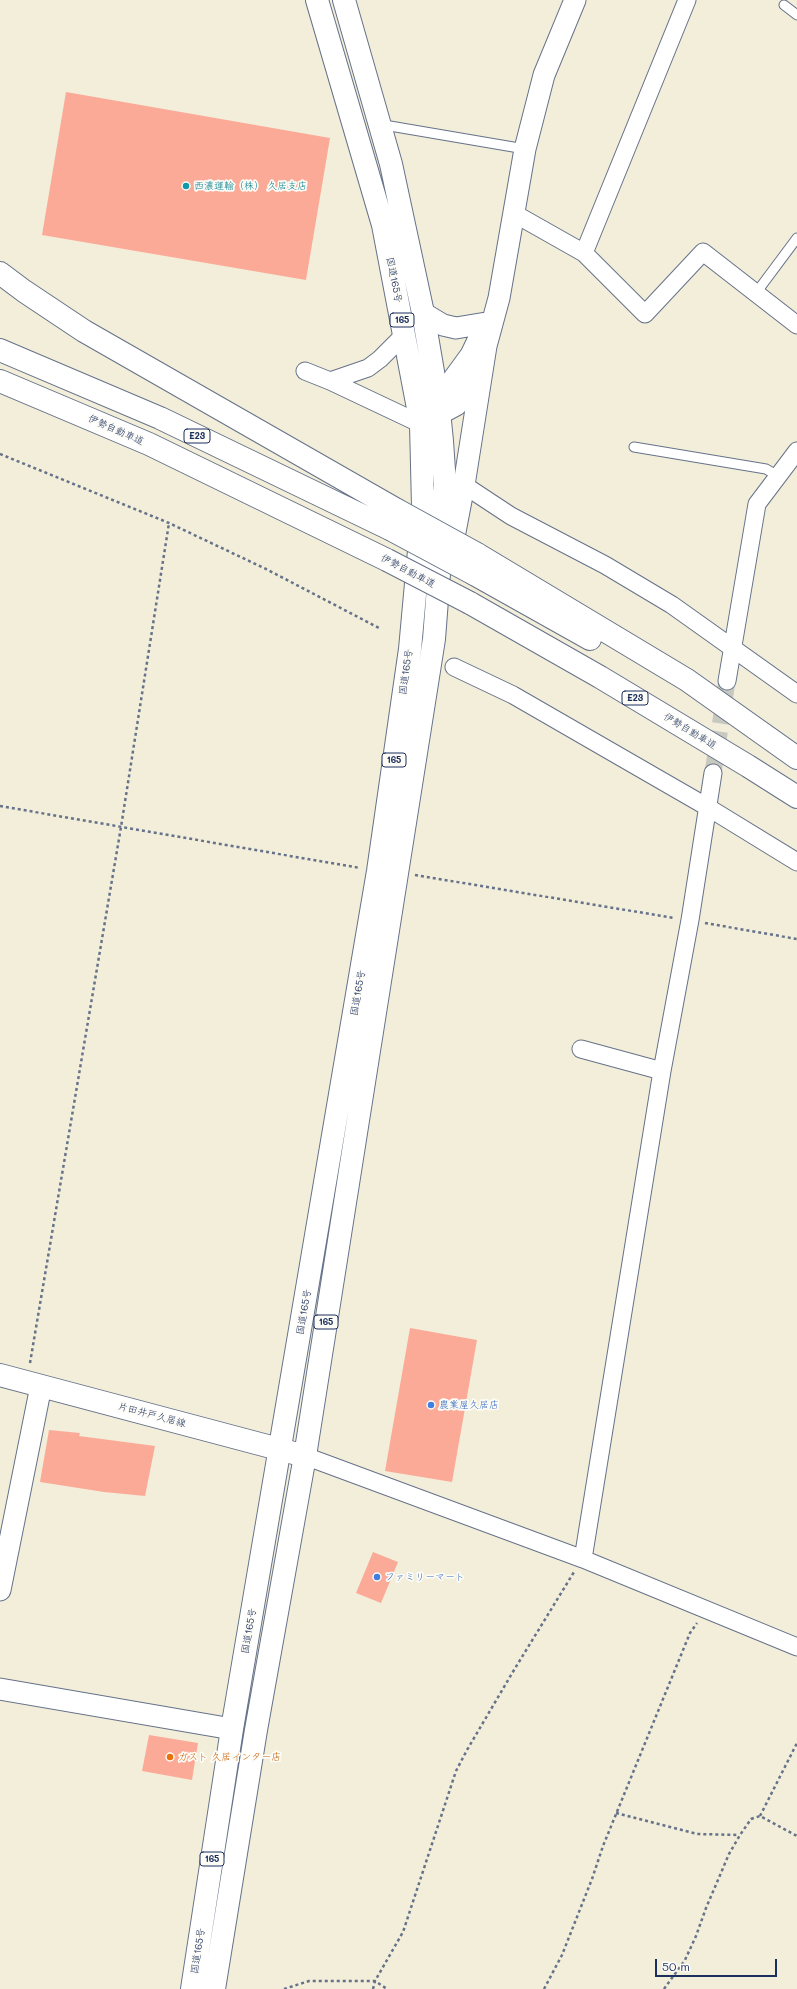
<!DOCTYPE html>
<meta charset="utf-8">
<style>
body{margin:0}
#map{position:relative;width:797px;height:1989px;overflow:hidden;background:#f2eed9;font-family:Mali,sans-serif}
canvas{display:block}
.scale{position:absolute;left:655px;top:1959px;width:122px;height:18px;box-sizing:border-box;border:2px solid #1b2f5e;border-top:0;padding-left:5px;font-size:12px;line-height:14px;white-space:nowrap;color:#1b2f5e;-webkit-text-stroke:3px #fdfcf7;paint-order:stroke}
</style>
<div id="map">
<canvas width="797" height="1989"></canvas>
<div class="scale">50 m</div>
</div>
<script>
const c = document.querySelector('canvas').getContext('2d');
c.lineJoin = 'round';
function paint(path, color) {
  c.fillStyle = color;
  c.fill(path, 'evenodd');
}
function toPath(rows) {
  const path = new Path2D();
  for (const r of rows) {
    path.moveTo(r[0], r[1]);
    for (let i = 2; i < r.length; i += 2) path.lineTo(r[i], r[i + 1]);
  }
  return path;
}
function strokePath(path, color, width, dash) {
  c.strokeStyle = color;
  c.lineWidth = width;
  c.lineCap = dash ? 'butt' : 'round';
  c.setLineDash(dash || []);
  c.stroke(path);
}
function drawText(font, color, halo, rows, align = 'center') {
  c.font = font + ' Mali,"Klee One",sans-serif';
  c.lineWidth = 3.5;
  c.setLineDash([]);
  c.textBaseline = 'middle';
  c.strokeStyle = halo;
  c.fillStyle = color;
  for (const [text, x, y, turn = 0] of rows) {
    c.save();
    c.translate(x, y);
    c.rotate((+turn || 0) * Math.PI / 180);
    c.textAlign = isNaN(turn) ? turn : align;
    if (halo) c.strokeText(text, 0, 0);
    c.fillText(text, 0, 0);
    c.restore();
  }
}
const building = toPath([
 [66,92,330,138,306,280,42,235],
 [410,1328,477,1340,452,1482,385,1471],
 [49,1430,80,1433,79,1436,155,1446,145,1496,104,1492,40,1482],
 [373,1552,398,1562,381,1603,356,1593],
 [149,1735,198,1743,192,1780,142,1771]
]);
const minorTunnel = toPath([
 [713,773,727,681]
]);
const path = toPath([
 [0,454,169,523,266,569,379,628],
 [0,806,360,868],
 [415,875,674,918],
 [705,923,797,939],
 [30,1363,121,827,169,523],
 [616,1813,697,1834,739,1835],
 [760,1816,797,1743],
 [284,1989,309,1981,375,1981,387,1989],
 [373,1989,375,1981,403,1932,456,1771,467,1750,514,1670,574,1572],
 [544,1989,562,1955,592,1879,603,1846,690,1633,697,1623],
 [664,1989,685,1960,696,1936,706,1908,729,1854,740,1835,751,1819,760,1816,797,1836]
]);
const service = toPath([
 [784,5,797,15],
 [390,126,525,149],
 [756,293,797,238],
 [634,447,766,469,778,476]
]);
const minor = toPath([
 [515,214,584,253,645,314,703,252,797,325],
 [584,253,687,0],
 [305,371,330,381,421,424],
 [330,381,368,368,380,359,405,334],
 [464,485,511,516,605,565,672,605,797,694],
 [454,667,513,695,709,808,797,862],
 [727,681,757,504,797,451],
 [581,1049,662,1071],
 [305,1456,583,1559,797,1647],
 [583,1559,662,1071,690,920,713,773]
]);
const tertiary = toPath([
 [423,313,443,325,456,328,486,323],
 [430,411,471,355,482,332],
 [426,421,456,405,469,390,476,373],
 [450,558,464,485,486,346,499,298,525,149,544,75,575,0],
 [0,1590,41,1386],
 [0,1689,232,1729]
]);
const secondary = toPath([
 [0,1375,305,1456]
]);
const trunk = toPath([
 [192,1989,232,1729,378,871,410,649,423,507,421,424,383,225,317,0],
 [214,1989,256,1730,305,1456,434,639,443,521,445,485,442,441,438,401,423,313,391,164,344,0]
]);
const motorway = toPath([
 [0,273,24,291,84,331,397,510],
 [0,350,160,418,390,529],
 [0,381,149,444,387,560],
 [477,554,687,680,797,758],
 [474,574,590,639],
 [470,603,600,677,748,766,797,797]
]);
const motorwayBridge = toPath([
 [397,510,477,554],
 [390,529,474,574],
 [387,560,470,603]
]);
const markers = [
 [186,186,4,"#0f9aa8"],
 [431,1405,4,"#3f7fe0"],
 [377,1577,4,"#3f7fe0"],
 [170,1757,4,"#e8710a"]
];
const shields = [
 [402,320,24],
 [197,436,26],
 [635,698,26],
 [394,760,24],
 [326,1322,24],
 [212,1859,24]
];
const shieldNames = [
 ["165",402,320],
 ["E23",197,436],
 ["E23",635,698],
 ["165",394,760],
 ["165",326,1322],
 ["165",212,1859]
];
const cultureNames = [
 ["西濃運輸（株） 久居支店",194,186]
];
const streetNames = [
 ["国道165号",394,280,79],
 ["伊勢自動車道",116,430,24],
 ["伊勢自動車道",408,571,28],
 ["国道165号",406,672,-82],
 ["伊勢自動車道",690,731,31],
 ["国道165号",358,993,-80],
 ["国道165号",304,1312,-80],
 ["片田井戸久居線",152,1415,15],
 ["国道165号",249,1631,-80],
 ["国道165号",198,1951,-81]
];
const shopNames = [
 ["農業屋久居店",439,1405],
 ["ファミリーマート",385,1577]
];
const foodNames = [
 ["ガスト 久居インター店",178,1757]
];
paint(building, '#fcaa98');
strokePath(minorTunnel, '#c7c8c0', 17, [17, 8]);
strokePath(service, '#667289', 11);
strokePath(minor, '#667289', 19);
strokePath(tertiary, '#667289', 23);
strokePath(secondary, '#667289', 24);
strokePath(trunk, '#667289', 24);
strokePath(motorway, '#667289', 24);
strokePath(path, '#667289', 2.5, [3, 3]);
strokePath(service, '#fff', 9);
strokePath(minor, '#fff', 17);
strokePath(tertiary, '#fff', 21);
strokePath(secondary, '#fff', 22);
strokePath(trunk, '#fff', 22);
strokePath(motorway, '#fff', 22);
strokePath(motorwayBridge, '#667289', 24, []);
strokePath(motorwayBridge, '#fff', 22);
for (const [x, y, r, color] of markers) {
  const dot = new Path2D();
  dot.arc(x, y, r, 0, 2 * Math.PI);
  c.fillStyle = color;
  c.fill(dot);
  strokePath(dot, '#fdfcf7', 1.5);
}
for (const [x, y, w] of shields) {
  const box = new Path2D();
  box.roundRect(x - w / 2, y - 7, w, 14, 3);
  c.fillStyle = '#fdfcf7';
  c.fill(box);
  strokePath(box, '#1b2f5e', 1);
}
drawText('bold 9px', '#1b2f5e', null, shieldNames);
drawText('10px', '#0d838f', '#fdfcf7', cultureNames, 'left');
drawText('10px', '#1b2f5e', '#fdfcf7', streetNames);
drawText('10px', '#366cbe', '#fdfcf7', shopNames, 'left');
drawText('10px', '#c56008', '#fdfcf7', foodNames, 'left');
</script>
